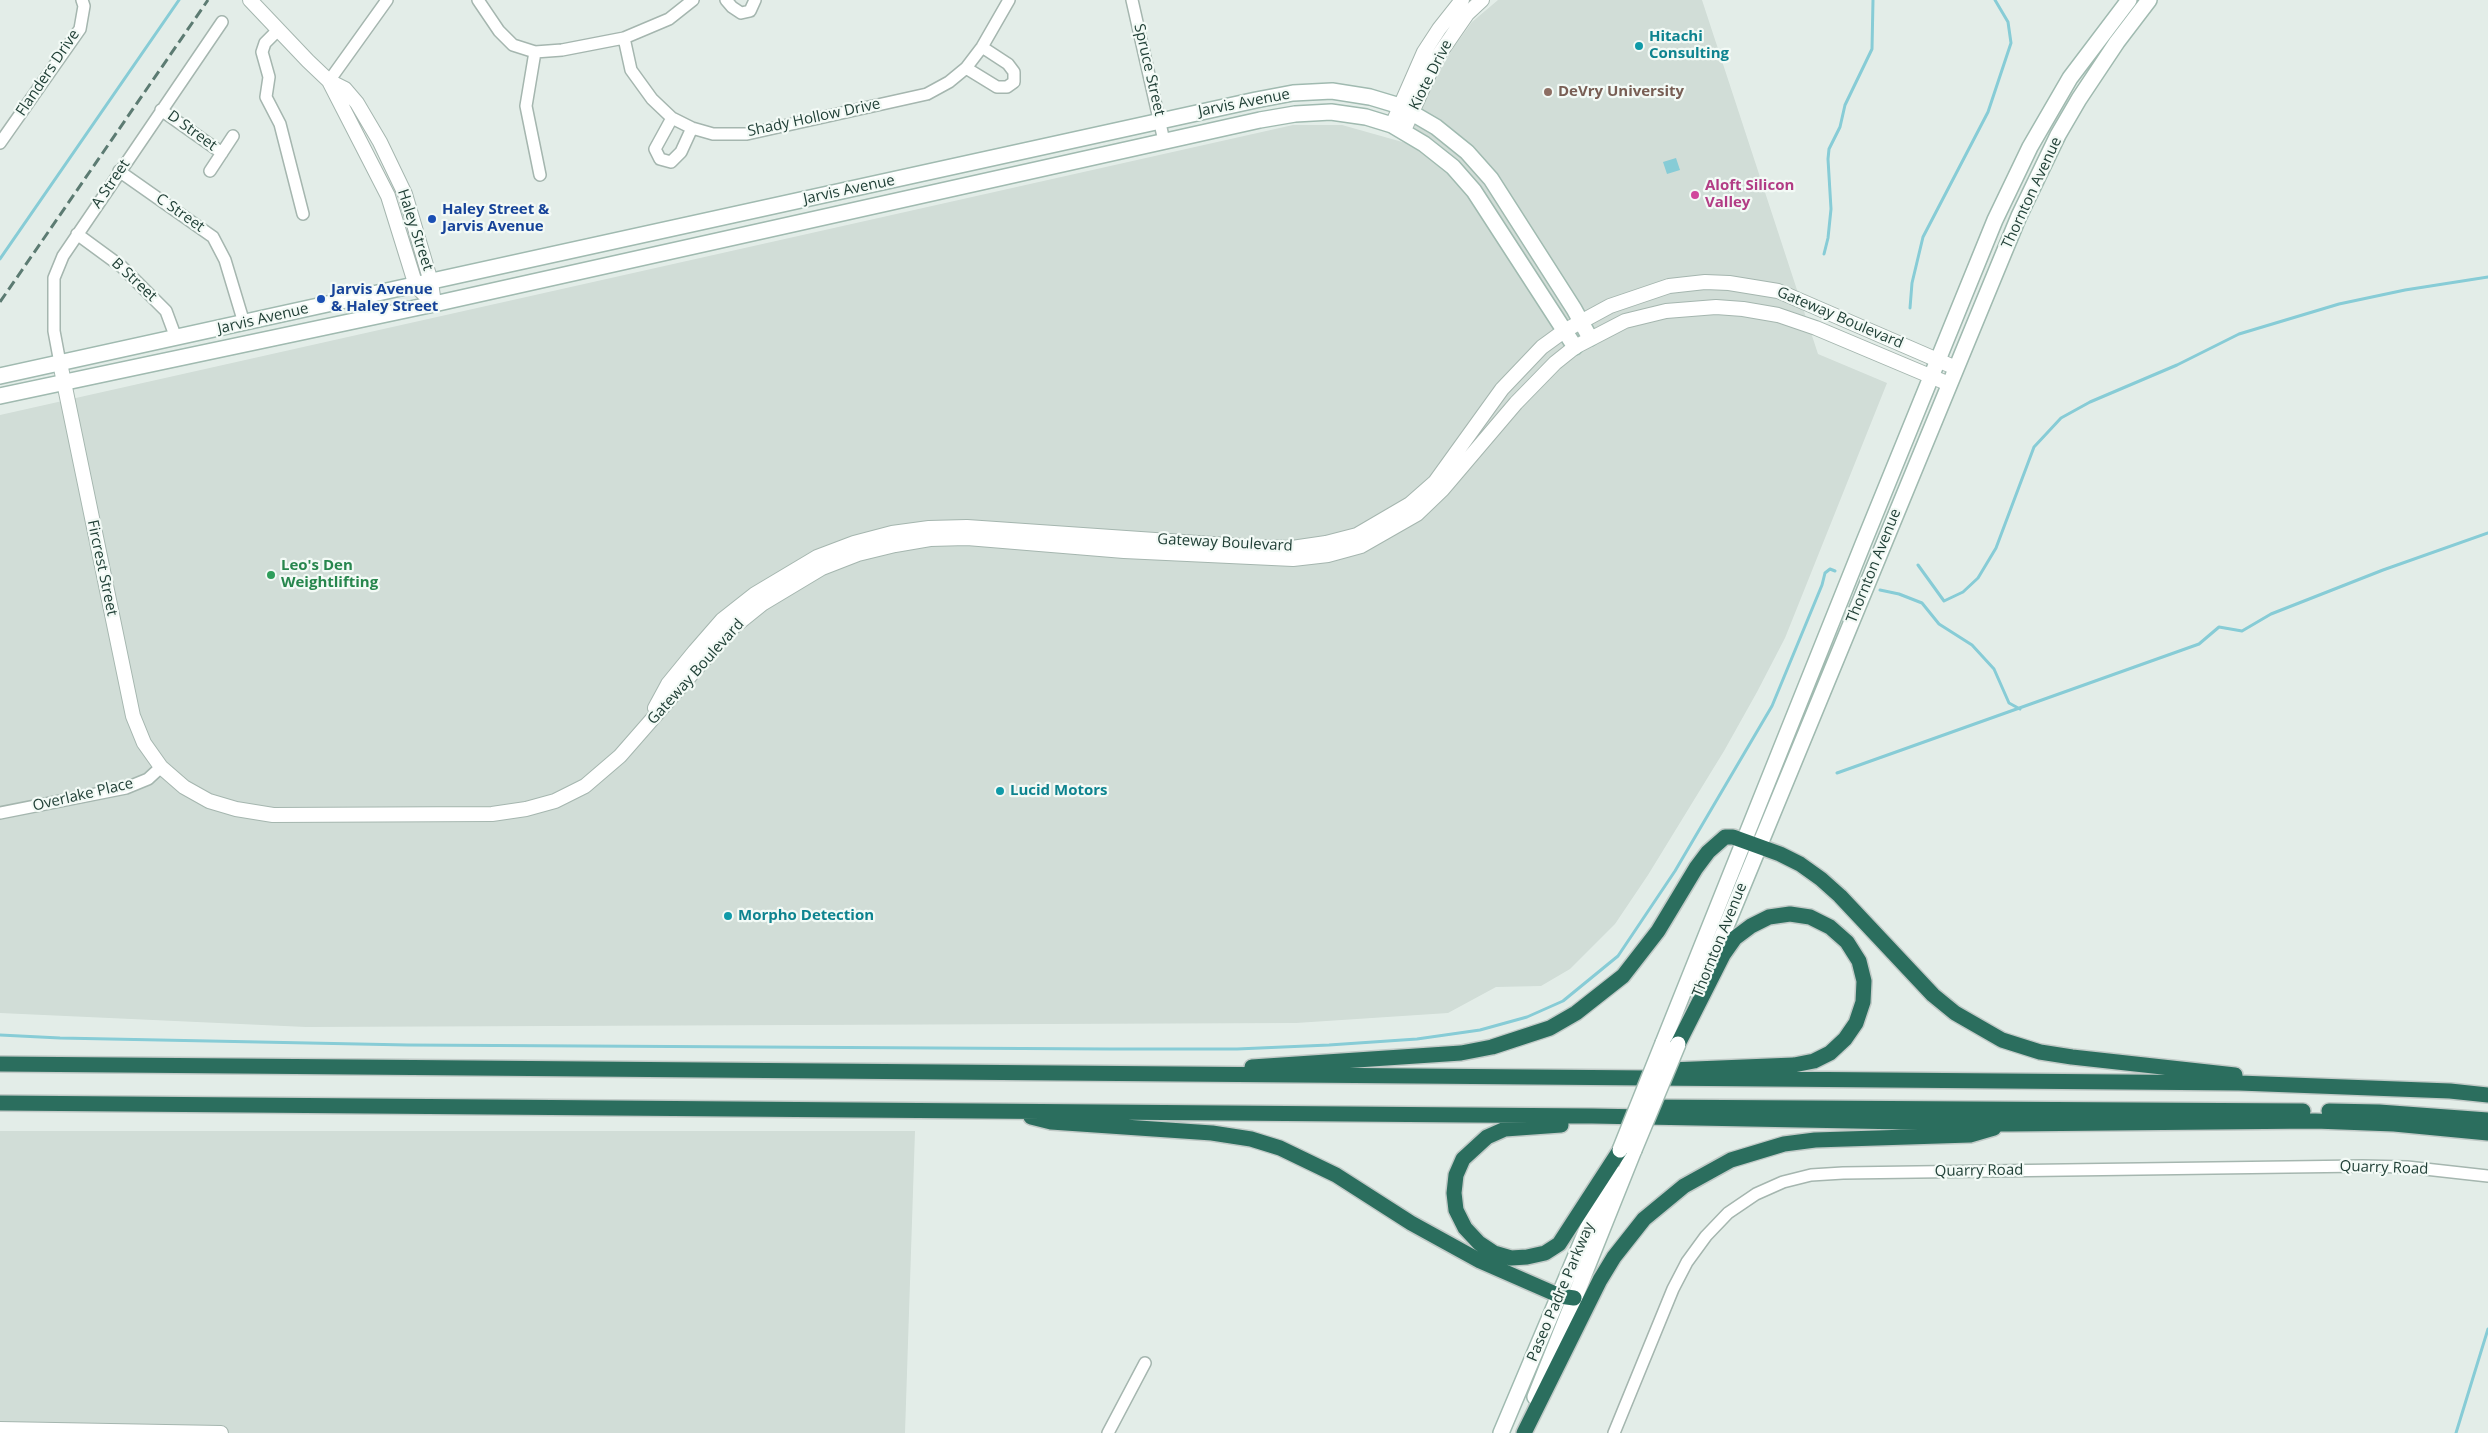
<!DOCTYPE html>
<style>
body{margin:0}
canvas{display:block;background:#e3ede8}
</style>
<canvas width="2488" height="1433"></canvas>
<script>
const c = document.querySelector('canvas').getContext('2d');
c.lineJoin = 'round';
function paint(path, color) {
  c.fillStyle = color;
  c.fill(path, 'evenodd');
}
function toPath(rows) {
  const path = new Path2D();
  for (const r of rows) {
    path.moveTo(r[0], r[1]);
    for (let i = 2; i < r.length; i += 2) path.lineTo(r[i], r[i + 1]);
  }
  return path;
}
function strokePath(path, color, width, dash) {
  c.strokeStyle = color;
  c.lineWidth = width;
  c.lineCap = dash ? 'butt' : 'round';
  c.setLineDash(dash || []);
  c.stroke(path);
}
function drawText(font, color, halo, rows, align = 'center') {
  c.font = font + ' "Open Sans",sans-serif';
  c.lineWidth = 4.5;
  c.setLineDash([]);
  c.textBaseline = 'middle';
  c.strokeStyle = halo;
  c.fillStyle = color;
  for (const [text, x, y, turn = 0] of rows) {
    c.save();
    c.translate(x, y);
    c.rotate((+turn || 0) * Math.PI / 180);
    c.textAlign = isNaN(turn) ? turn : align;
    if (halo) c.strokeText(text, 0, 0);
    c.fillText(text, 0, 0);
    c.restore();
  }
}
const built = toPath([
 [1498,0,1702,0,1818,354,1887,383,1785,638,1757,692,1724,751,1648,875,1615,924,1570,969,1541,986,1496,987,1448,1013,1296,1023,306,1027,0,1013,0,415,1293,125,1342,125,1406,143,1440,70,1454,47,1472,22],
 [0,1131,915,1131,905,1433,0,1433]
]);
const water = toPath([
 [1676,158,1680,170,1667,174,1663,162]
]);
const stream = toPath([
 [1824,254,1828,238,1831,209,1828,159,1829,149,1840,127,1845,105,1872,49,1873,0],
 [0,259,179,0],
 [1910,308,1912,283,1923,237,1988,112,2011,43,2008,22,1995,0],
 [1918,565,1944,601,1963,592,1978,578,1996,548,2034,447,2061,418,2090,402,2177,365,2239,334,2339,304,2405,290,2488,277],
 [1880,590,1899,594,1922,603,1939,624,1972,645,1994,669,2009,703,2020,709],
 [1837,773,2199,644,2219,627,2242,631,2271,614,2383,570,2488,533],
 [0,1035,60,1038,408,1045,1110,1049,1237,1049,1329,1045,1417,1039,1480,1030,1527,1017,1563,1001,1618,956,1675,871,1772,706,1822,585,1825,573,1830,569,1835,571],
 [2456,1433,2488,1329]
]);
const minor = toPath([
 [478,0,499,31,513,45,535,52,562,50,624,38,669,19,693,0],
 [726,0,732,7,741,13,750,11,755,0],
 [1132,0,1164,141],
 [278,30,265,43,262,52,269,77,266,97,280,124,303,214],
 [624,38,631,70,652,99,672,118,692,128,713,134,747,134,927,94,949,82,966,68,982,47,1009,0],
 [535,52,526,106,540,175],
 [966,68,997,87,1007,87,1014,82,1014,72,1008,64,982,47],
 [329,81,387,0],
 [161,110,222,153],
 [672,118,655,149,660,159,671,162,681,152,692,128],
 [0,143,80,29,84,6,82,0],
 [119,171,213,237,225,260,244,323],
 [210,171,233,136],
 [77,234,122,267,166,311,176,338],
 [60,363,54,331,54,278,63,256,222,22],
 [0,813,126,788,148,779,161,767],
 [1108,1433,1145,1363],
 [1614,1433,1673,1289,1687,1262,1706,1236,1728,1213,1756,1194,1783,1182,1811,1175,1843,1173,2362,1166,2407,1167,2488,1176]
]);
const tertiary = toPath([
 [250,0,308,61,329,81,345,89,357,103,380,142,405,194,431,282,434,304],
 [329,81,388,196,416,286,434,304],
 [1392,125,1424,52,1439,29,1462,0],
 [1404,130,1436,59,1467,14,1482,0],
 [60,363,133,716,144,743,161,767,184,787,209,801,236,809,273,815,492,814,526,809,555,801,585,786,620,756,731,629,762,604,822,568,858,554,895,545,930,539,967,538,1124,551,1293,559,1328,555,1361,546,1417,514,1442,490,1516,403,1555,363,1575,347,1625,321,1666,311,1716,307,1743,309,1778,315,1816,328,1949,384],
 [655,708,668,684,695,651,722,620,755,594,817,557,854,543,892,533,929,528,967,527,1256,547,1292,548,1326,543,1357,535,1410,504,1435,482,1502,389,1542,347,1564,331,1610,306,1669,286,1705,282,1729,283,1778,291,1956,368],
 [0,1429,221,1433]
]);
const secondary = toPath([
 [0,376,1256,100,1293,93,1332,91,1370,97,1400,106,1436,127,1467,152,1491,179,1574,309,1590,338],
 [0,396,434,304,1260,120,1295,114,1331,112,1366,117,1392,125,1424,144,1453,167,1474,191,1575,347],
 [1704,980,2019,216,2058,135,2079,99,2117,42,2149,0],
 [1663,1043,1863,544,1995,220,2030,147,2070,78,2129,0],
 [1535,1397,1634,1150],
 [1501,1433,1612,1170]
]);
const motorway = toPath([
 [0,1064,2239,1083,2450,1091,2488,1095],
 [1252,1067,1461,1053,1492,1047,1550,1028,1576,1013,1623,976,1658,931,1696,868,1708,852,1725,837,1733,837,1780,854,1800,864,1821,879,1840,896,1933,995,1955,1013,2002,1040,2040,1052,2072,1057,2235,1075],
 [1670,1070,1794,1065,1814,1061,1830,1053,1845,1039,1856,1023,1863,1002,1864,981,1859,961,1847,942,1830,927,1810,917,1790,914,1769,917,1751,926,1735,938,1723,955,1678,1044],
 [0,1103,1592,1116,2010,1124,2315,1121,2394,1124,2488,1133],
 [1641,1107,2303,1111],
 [2329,1111,2379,1112,2488,1120],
 [1031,1117,1051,1122,1212,1133,1251,1139,1280,1148,1336,1175,1411,1223,1480,1261,1560,1296,1574,1298],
 [1561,1125,1505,1129,1487,1137,1463,1159,1456,1175,1454,1193,1456,1210,1465,1228,1479,1243,1494,1253,1511,1258,1527,1257,1545,1253,1559,1244,1620,1150],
 [1524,1433,1600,1280,1614,1257,1644,1219,1684,1186,1731,1160,1784,1144,1815,1140,1970,1135,1994,1128]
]);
const rail = toPath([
 [0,302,208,0]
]);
const secondaryBridge = toPath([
 [1620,1150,1663,1043],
 [1634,1150,1678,1044]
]);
const markers = [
 [1639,46,5,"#0f9aa8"],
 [1548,92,5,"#8d6e63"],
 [1695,195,5,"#d1479c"],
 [432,219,5,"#1a4fb4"],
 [321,299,5,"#1a4fb4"],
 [271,575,5,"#2e9e5b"],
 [1000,791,5,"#0f9aa8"],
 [728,916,5,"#0f9aa8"]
];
const cultureNames = [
 ["Hitachi",1649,37],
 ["Consulting",1649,54],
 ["Lucid Motors",1010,791],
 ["Morpho Detection",738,916]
];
const streetNames = [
 ["Spruce Street",1149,70,77],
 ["Flanders Drive",48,73,-56],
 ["Kiote Drive",1431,75,-63],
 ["Jarvis Avenue",1244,103,-11],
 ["Shady Hollow Drive",814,118,-12],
 ["D Street",192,131,36],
 ["A Street",111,184,-56],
 ["Jarvis Avenue",849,190,-12],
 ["Thornton Avenue",2032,193,-65],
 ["C Street",180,213,35],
 ["Haley Street",415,230,72],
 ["B Street",134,280,43],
 ["Gateway Boulevard",1840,318,23],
 ["Jarvis Avenue",263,319,-13],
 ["Gateway Boulevard",1225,543,3],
 ["Thornton Avenue",1874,566,-68],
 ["Fircrest Street",102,568,78],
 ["Gateway Boulevard",696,672,-48],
 ["Overlake Place",83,795,-13],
 ["Thornton Avenue",1720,940,-68],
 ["Quarry Road",2384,1168,2],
 ["Quarry Road",1979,1171,-1],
 ["Paseo Padre Parkway",1561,1292,-67]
];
const educationNames = [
 ["DeVry University",1558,92]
];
const hotelNames = [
 ["Aloft Silicon",1705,186],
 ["Valley",1705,203]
];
const transitNames = [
 ["Haley Street &",442,210],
 ["Jarvis Avenue",442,227],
 ["Jarvis Avenue",331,290],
 ["& Haley Street",331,307]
];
const leisureNames = [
 ["Leo's Den",281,566],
 ["Weightlifting",281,583]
];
paint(built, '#d1ddd7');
paint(water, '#87ccd6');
strokePath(stream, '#87ccd6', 3);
strokePath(minor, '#a5b6af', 14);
strokePath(tertiary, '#a5b6af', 16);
strokePath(secondary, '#a0bab0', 18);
strokePath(motorway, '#c1cac7', 18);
strokePath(minor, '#fff', 11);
strokePath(tertiary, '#fff', 14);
strokePath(secondary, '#fff', 15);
strokePath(motorway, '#2b6e5e', 15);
strokePath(rail, '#5c7b72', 3, [10, 5]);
strokePath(secondaryBridge, '#a0bab0', 18, []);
strokePath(secondaryBridge, '#fff', 15);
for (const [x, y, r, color] of markers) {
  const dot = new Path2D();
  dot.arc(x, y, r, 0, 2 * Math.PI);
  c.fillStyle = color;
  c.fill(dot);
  strokePath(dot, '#f3faf6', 2);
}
drawText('bold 15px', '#0d838f', '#f3faf6', cultureNames, 'left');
drawText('15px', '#214037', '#f3faf6', streetNames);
drawText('bold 15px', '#785e54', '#f3faf6', educationNames, 'left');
drawText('bold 15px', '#b23c85', '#f3faf6', hotelNames, 'left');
drawText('bold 15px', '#164399', '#f3faf6', transitNames, 'left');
drawText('bold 15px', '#27864d', '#f3faf6', leisureNames, 'left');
</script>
